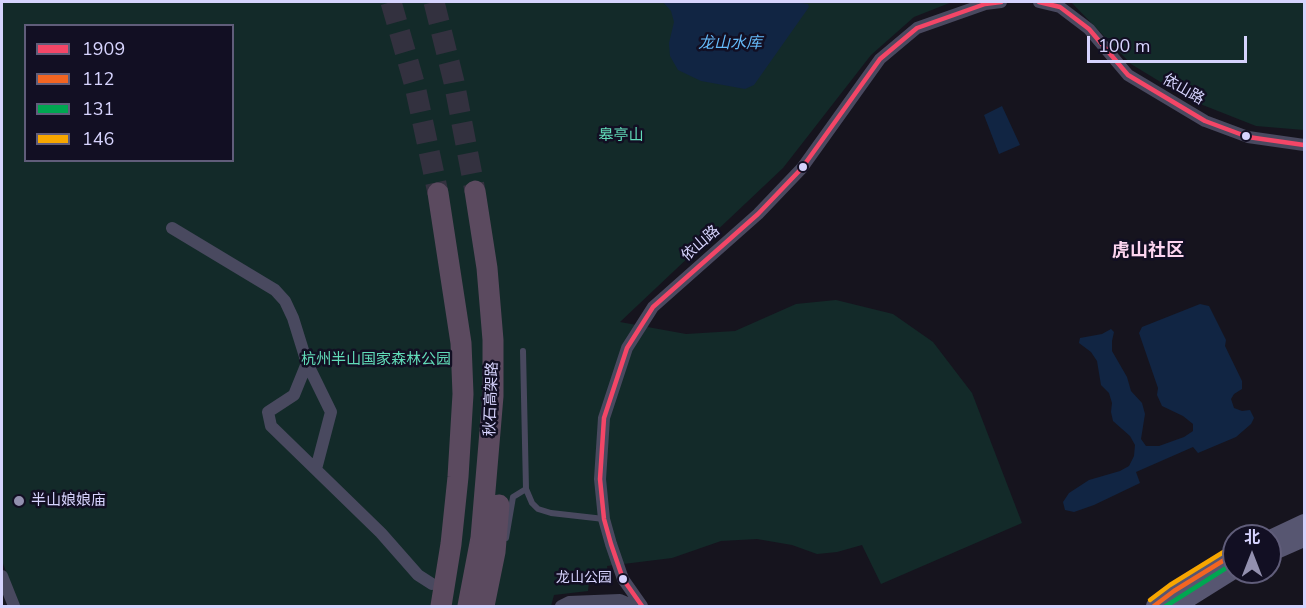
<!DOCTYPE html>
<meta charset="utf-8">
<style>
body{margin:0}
#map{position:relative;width:1306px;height:608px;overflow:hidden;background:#16141e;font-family:"Nunito Sans","Noto Sans SC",sans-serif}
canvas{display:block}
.frame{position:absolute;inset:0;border:3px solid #d6d3fd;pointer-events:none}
.legend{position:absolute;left:24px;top:24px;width:210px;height:138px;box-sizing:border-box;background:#120f23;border:2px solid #605d7a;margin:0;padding:8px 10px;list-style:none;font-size:18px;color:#d6d3fd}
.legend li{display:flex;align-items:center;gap:12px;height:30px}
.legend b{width:30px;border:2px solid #605d7a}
.north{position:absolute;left:1222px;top:524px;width:60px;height:60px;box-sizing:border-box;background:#120f23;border:2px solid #605d7a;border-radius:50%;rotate:0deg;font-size:16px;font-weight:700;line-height:24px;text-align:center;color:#d6d3fd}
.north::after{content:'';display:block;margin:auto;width:21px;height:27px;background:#9390af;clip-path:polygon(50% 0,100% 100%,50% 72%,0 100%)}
.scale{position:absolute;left:1087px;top:36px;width:160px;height:27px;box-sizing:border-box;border:3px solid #d6d3fd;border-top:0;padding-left:8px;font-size:18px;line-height:21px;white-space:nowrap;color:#d6d3fd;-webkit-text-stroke:4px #120f23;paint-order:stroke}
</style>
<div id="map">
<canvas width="1306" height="608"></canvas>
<div class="frame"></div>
<ul class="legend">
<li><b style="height:8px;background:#f34667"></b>1909</li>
<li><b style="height:8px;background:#f26522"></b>112</li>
<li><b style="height:8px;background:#00a651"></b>131</li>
<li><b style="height:8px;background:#f7a600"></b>146</li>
</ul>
<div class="north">北</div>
<div class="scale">100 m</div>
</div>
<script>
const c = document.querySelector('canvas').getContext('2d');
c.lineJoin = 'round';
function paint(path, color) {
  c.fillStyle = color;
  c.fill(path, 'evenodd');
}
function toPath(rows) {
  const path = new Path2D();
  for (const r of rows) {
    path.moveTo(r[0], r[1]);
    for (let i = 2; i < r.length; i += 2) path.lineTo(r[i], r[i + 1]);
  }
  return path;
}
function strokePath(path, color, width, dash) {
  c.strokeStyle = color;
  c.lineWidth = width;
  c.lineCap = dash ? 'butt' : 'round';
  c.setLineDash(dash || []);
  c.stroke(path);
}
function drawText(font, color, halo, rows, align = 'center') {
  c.font = font + ' "Nunito Sans","Noto Sans SC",sans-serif';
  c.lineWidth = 5;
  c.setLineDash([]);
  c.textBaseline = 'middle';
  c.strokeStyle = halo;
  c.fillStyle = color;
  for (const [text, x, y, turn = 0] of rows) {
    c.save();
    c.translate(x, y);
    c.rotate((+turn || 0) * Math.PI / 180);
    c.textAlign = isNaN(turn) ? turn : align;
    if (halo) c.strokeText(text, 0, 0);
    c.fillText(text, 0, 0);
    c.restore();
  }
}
const green = toPath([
 [2,2,952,2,914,17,871,55,783,168,620,322,686,334,735,331,796,304,836,300,893,314,933,342,972,393,1022,523,881,584,862,545,837,552,817,554,792,545,757,539,721,541,672,558,607,566,608,573,590,572,588,591,554,595,551,606,19,606,2,561],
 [26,26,232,26,232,160,26,160],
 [1071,2,1304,2,1304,130,1256,126,1190,100,1131,64]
]);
const water = toPath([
 [663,2,795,2,808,4,809,7,754,85,745,89,701,81,678,70,670,56,669,43,674,22,671,11],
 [1002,106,1020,145,999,154,984,115],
 [1200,304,1209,306,1226,340,1225,346,1242,381,1242,389,1234,394,1231,399,1234,408,1242,411,1250,410,1254,418,1251,424,1236,437,1198,453,1193,447,1136,472,1140,483,1094,505,1074,512,1065,510,1063,502,1069,493,1089,480,1120,471,1129,466,1134,456,1135,445,1130,436,1113,421,1111,412,1112,403,1109,393,1101,385,1097,361,1091,352,1079,343,1080,338,1102,334,1111,329,1114,332,1112,341,1112,351,1127,377,1131,391,1142,403,1145,414,1141,439,1146,446,1159,446,1184,437,1193,431,1193,424,1183,416,1162,406,1157,395,1158,388,1139,333,1142,327]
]);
const highwayTunnel = toPath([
 [391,2,415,86,438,193],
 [434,2,454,82,475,191]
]);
const lane = toPath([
 [523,351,526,489,532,503,538,509,551,513,604,519],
 [506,538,513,497,526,489]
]);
const street = toPath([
 [1039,2,1060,7,1089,29,1128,75,1205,121,1248,137,1304,145],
 [172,228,275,290,285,301,293,318,307,363,331,412,316,469],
 [307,363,294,395,268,412,271,426,381,533,418,575,432,584],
 [2,576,14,606],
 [561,606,569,602,620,600,627,603,630,606],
 [642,606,623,579,611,544,604,519,600,479,604,418,627,348,653,307,758,214,802,168,880,59,917,28,985,4,1001,2]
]);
const secondary = toPath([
 [1270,538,1304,522],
 [1270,554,1304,539],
 [1154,606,1174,591,1234,554],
 [1178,606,1234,571]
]);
const highway = toPath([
 [438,193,461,343,463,394,458,477,451,544,441,606],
 [468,606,481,538,493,396,493,340,487,268,475,191],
 [484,606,495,552,499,505]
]);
const bus1 = toPath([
 [1039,2,1060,7,1089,29,1128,75,1205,121,1248,137,1304,145],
 [642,606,623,579,611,544,604,519,600,479,604,418,627,348,653,307,758,214,802,168,880,59,917,28,985,4,1001,2]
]);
const bus2 = toPath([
 [1154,606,1174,591,1234,554]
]);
const bus3 = toPath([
 [1166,606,1234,563]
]);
const bus4 = toPath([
 [1150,600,1170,585,1230,548]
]);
const markers = [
 [1246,136,5,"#d6d3fd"],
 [803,167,5,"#d6d3fd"],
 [19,501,6,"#9390af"],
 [623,579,5,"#d6d3fd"]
];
const busNames = [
 ["龙山公园",612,579]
];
const streetNames = [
 ["依山路",1183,90,30],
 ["依山路",701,244,-41],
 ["秋石高架路",492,399,-88]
];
const parkNames = [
 ["皋亭山",621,136],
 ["杭州半山国家森林公园",376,360]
];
const poiNames = [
 ["半山娘娘庙",31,501]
];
const waterNames = [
 ["龙山水库",730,44]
];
const quarterNames = [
 ["虎山社区",1148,252]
];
paint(green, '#132a29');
paint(water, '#112543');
strokePath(highwayTunnel, '#33313f', 21, [21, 10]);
strokePath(lane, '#49495f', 6);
strokePath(street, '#49495f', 12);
strokePath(secondary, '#575671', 16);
strokePath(highway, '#5b4a5f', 21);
strokePath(bus1, '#f34667', 4.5);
strokePath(bus2, '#f26522', 4.5);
strokePath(bus3, '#00a651', 4.5);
strokePath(bus4, '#f7a600', 4.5);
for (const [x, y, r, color] of markers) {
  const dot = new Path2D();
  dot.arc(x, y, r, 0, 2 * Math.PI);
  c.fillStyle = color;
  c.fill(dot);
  strokePath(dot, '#120f23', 2);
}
drawText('14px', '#d6d3fd', '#120f23', busNames, 'right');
drawText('15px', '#d6d3fd', '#120f23', streetNames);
drawText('15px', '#61dbb8', '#120f23', parkNames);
drawText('15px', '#d6d3fd', '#120f23', poiNames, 'left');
drawText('italic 16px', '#65baf9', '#120f23', waterNames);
drawText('bold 18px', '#fdd5f0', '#120f23', quarterNames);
</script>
